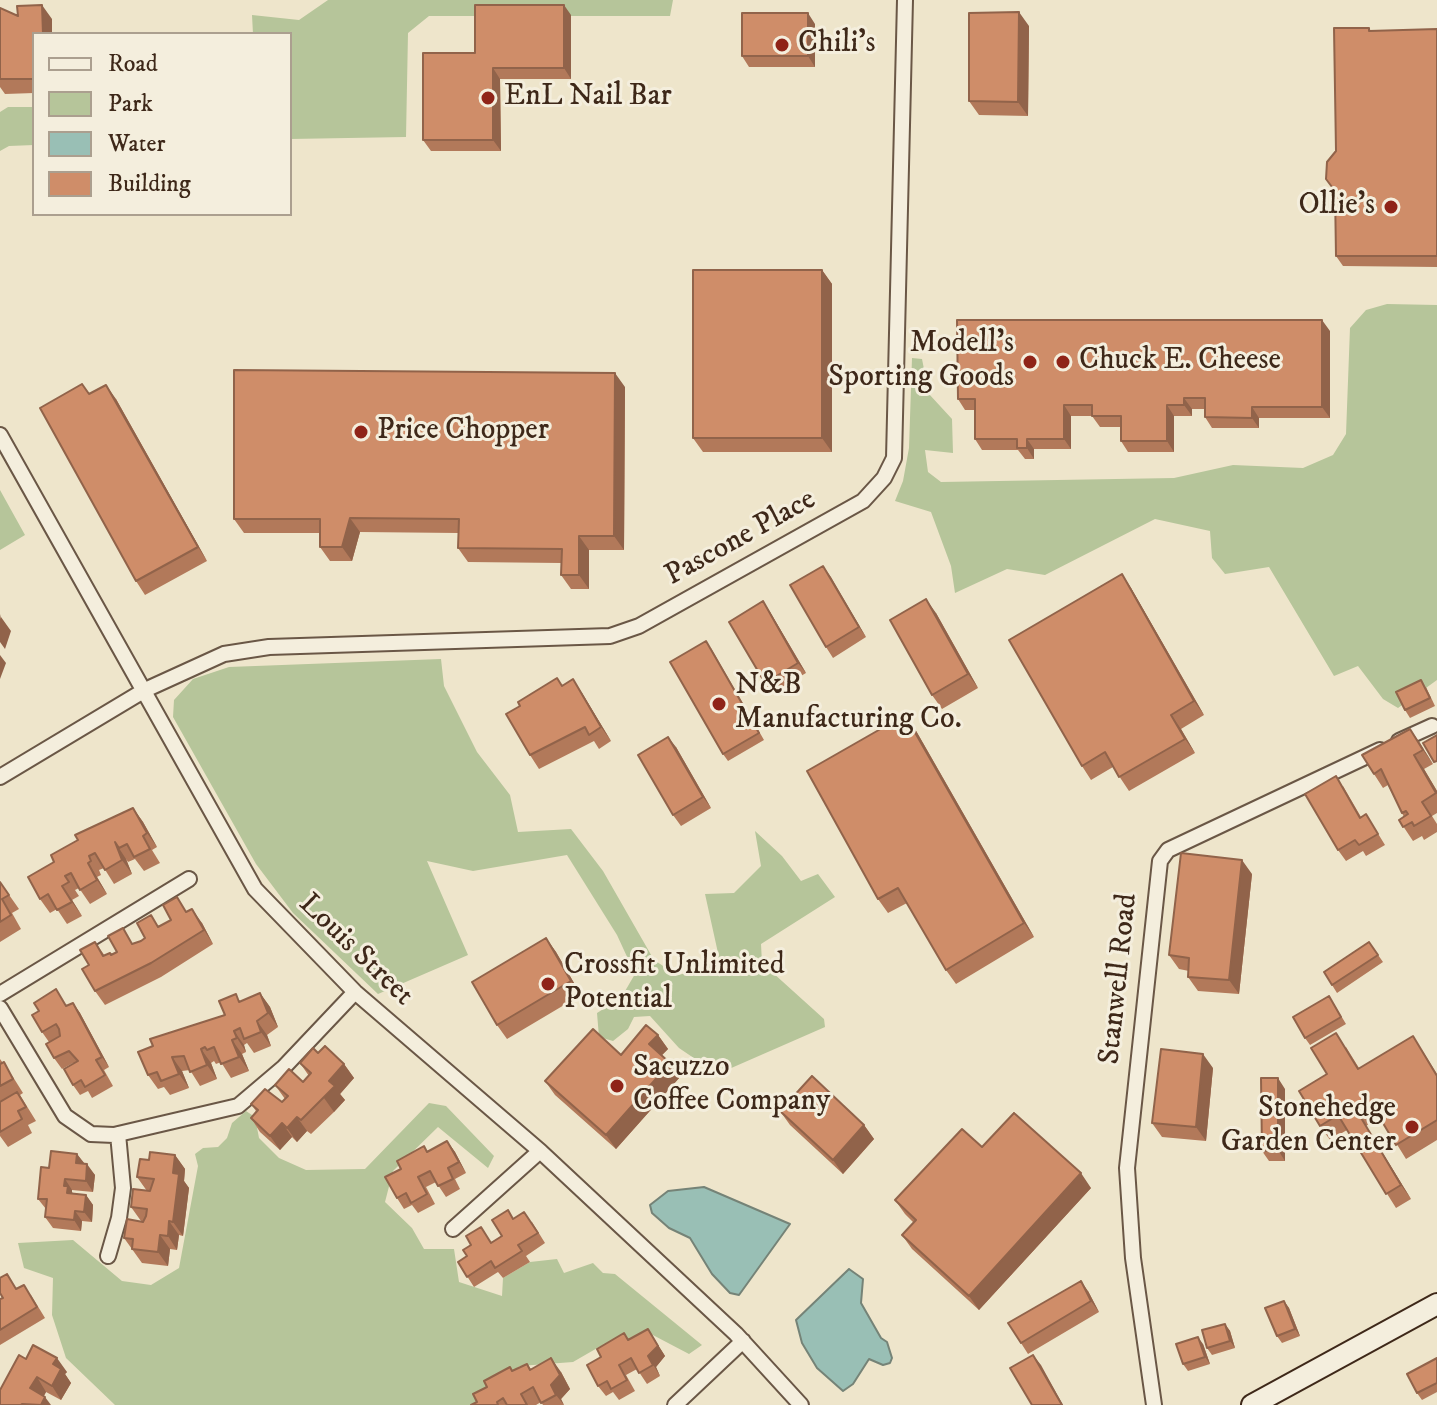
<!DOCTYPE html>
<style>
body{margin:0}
#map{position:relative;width:1437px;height:1405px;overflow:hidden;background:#eee5cb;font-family:"IM FELL DW Pica",serif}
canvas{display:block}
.legend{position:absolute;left:32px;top:32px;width:260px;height:184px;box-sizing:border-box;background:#f4eedd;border:2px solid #ab9f8f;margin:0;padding:10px 14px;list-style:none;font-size:24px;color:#3e2819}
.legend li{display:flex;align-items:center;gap:16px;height:40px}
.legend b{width:40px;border:2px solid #ab9f8f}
</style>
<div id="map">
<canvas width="1437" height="1405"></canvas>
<ul class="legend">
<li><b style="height:10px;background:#f4eedd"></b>Road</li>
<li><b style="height:22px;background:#b6c59a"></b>Park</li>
<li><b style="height:22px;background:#99bfb5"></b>Water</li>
<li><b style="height:22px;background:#cf8d69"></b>Building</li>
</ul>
</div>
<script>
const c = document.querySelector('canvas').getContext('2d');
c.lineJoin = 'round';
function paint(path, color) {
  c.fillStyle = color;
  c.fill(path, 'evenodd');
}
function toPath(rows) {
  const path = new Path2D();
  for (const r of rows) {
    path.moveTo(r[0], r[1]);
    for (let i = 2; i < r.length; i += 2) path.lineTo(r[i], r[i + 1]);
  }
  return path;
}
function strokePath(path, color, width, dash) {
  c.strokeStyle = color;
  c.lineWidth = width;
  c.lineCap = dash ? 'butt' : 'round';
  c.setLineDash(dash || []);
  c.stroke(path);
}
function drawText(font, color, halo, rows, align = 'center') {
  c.font = font + ' "IM FELL DW Pica",serif';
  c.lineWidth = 6;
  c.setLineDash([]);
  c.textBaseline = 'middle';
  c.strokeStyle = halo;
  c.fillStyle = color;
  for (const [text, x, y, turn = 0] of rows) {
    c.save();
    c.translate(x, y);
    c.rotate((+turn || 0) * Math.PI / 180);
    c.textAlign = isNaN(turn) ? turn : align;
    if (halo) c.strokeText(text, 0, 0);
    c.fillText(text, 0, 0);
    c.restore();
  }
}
const green = toPath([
 [328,0,673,0,670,16,429,16,408,33,406,137,290,139,290,34,253,34,252,15,299,20],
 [8,107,34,107,34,145,9,146,0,151,0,112],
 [1387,304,1437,305,1437,680,1398,708,1383,699,1358,666,1334,676,1269,567,1225,574,1212,558,1210,531,1155,519,1045,575,1007,569,955,593,951,566,931,512,895,501,903,481,909,448,912,358,922,359,929,394,952,419,953,453,925,450,928,472,941,482,1174,478,1233,465,1303,468,1333,455,1346,434,1350,328,1366,310],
 [0,490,25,535,0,550],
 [441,659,444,686,477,752,510,795,518,832,571,829,603,871,654,960,677,975,704,970,718,953,705,894,734,893,761,866,755,831,782,856,801,881,818,874,835,897,761,944,762,963,824,1019,825,1027,729,1069,707,1067,679,1048,650,1016,634,1017,628,1029,613,1041,599,1037,597,1013,621,998,635,974,617,935,567,855,473,871,427,861,468,955,378,994,293,913,256,864,173,717,174,700,193,679,229,667],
 [429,1103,446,1106,494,1156,488,1168,438,1127,393,1171,385,1202,412,1228,424,1249,454,1249,459,1282,502,1296,503,1278,530,1262,557,1259,564,1273,593,1263,603,1273,615,1274,702,1345,689,1354,649,1333,599,1347,573,1362,520,1366,491,1386,481,1405,115,1405,66,1358,52,1315,53,1278,24,1268,18,1243,73,1240,122,1281,151,1285,179,1268,198,1166,195,1154,203,1148,218,1147,227,1138,232,1123,246,1111,255,1117,259,1138,279,1158,306,1170,365,1169]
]);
const water = toPath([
 [704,1187,790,1224,739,1295,730,1293,712,1274,690,1238,669,1228,652,1213,650,1205,668,1191,704,1187],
 [849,1269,863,1279,861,1303,881,1338,887,1342,892,1358,890,1363,883,1365,869,1359,853,1384,843,1391,817,1368,802,1343,796,1320,849,1269]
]);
const minor = toPath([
 [0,435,255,889,355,992,540,1151,736,1334,801,1405],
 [1399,741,1432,726],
 [0,777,145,690,224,654,269,647,610,636,639,626,863,501,884,478,894,458,905,0],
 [0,994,189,879],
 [0,1008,65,1116,91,1134,114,1135,238,1106,284,1067,355,992],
 [453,1229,540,1151],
 [108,1256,119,1218,123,1188,118,1134],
 [675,1405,743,1341],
 [1154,1405,1133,1258,1127,1168,1160,861,1168,850,1380,750]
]);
const secondary = toPath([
 [1252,1405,1437,1304]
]);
const wall = toPath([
 [0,8,18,16,52,19,34,34,34,93,5,94,0,87],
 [571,15,571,79,500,79,501,151,431,151,423,140,475,53],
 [815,24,815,67,749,67,742,56],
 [1029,26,1028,116,979,115,969,101],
 [1369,28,1371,31,1437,29,1437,267,1343,266,1336,256,1336,151],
 [822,270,832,284,832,452,703,452,693,438],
 [1330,331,1330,418,1259,418,1259,428,1212,428,1205,417,1205,409,1192,409,1192,416,1174,416,1174,452,1128,452,1121,441,1121,427,1100,427,1092,416,1071,416,1071,449,1034,449,1034,459,1025,459,1018,450,982,450,975,439,975,410,965,410,958,399],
 [625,387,624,550,589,550,589,589,571,589,561,575,561,563,468,562,458,548,458,533,360,532,352,561,330,561,320,547,320,533,244,533,234,519],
 [89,394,116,399,207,561,145,595,136,581],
 [823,566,866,637,833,658,826,647],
 [1122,574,1131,588,1204,715,1181,729,1195,753,1129,791,1113,767,1091,780,1082,766],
 [770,612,806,673,772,693,765,683],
 [936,613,978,688,942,709,932,695],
 [711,648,764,740,728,761,723,754],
 [563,686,582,693,611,741,599,749,594,741,539,769,530,755],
 [1426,687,1435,706,1410,718,1405,710],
 [915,729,1034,937,956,984,946,970,907,903,888,913,878,899],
 [1410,729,1433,764,1424,769,1437,791,1437,813,1432,816,1437,824,1437,832,1424,840,1422,836,1413,841,1399,820,1404,817,1388,785,1383,788,1374,774],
 [676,747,711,808,681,826,673,815],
 [1343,786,1361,817,1366,814,1385,845,1366,856,1363,851,1346,861,1338,850],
 [133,808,143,822,157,847,152,850,160,863,144,871,135,859,128,862,126,859,132,874,114,884,104,868,99,870,101,875,97,877,107,894,90,904,79,888,75,890,79,896,72,900,82,916,67,924,57,909,50,913,40,899,54,862],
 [1252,874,1239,994,1198,991,1188,977,1189,971,1179,969,1169,955],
 [0,882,19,909,12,913,21,929,0,942],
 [187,912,202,923,213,944,161,977,105,1005,95,991,89,965,95,942,105,956,112,955,141,941,160,926],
 [546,938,556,952,581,995,507,1039,497,1025],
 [1369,942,1383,962,1337,993,1324,972],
 [260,993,270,1007,278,1027,267,1035,271,1046,254,1053,247,1043,244,1045,246,1052,242,1054,249,1071,231,1078,221,1062,216,1064,214,1061,211,1063,217,1079,200,1086,190,1070,182,1071,189,1088,170,1095,164,1087,158,1089,148,1075,241,1001],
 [73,1003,80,1013,109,1067,104,1070,113,1086,92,1098,88,1091,80,1095,73,1085,73,1063,62,1069,54,1058,49,1042,42,1032,67,1006],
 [1334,1004,1346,1024,1310,1045,1305,1038],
 [658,1035,668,1049,662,1055,670,1063,680,1077,616,1149,555,1095,545,1081,621,1055],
 [1346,1047,1359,1068,1422,1050,1437,1074,1437,1140,1406,1159,1380,1117,1366,1126,1411,1199,1396,1208,1347,1130,1330,1140,1320,1126,1327,1074],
 [318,1053,344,1064,354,1078,340,1094,345,1100,334,1112,311,1134,307,1131,297,1142,292,1137,280,1150,260,1132,251,1118,256,1111,251,1104,282,1102,285,1099,275,1085,303,1082,309,1076,300,1063],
 [0,1059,13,1077,23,1093,20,1095,36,1121,28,1125,32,1133,8,1147,0,1136],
 [1213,1068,1206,1141,1162,1137,1152,1123],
 [1285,1089,1285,1161,1269,1161,1262,1151],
 [780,1111,864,1125,874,1139,843,1174,790,1125],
 [447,1141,455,1152,466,1173,455,1179,460,1189,446,1197,436,1182,426,1187,435,1204,418,1213,412,1205,404,1209,397,1198,401,1169],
 [982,1147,1091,1188,979,1310,912,1249,902,1235,914,1223,905,1214,895,1200],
 [77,1154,84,1164,95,1175,93,1192,72,1190,72,1193,86,1195,93,1205,92,1222,82,1221,81,1231,53,1228,45,1217,46,1209,38,1199,49,1168],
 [175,1155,185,1169,184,1181,189,1188,183,1236,179,1235,177,1250,170,1249,168,1266,142,1263,124,1238,141,1221,131,1207,147,1191,137,1177,149,1160],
 [514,1218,532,1222,545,1243,526,1256,530,1262,503,1278,498,1272,474,1287,458,1262,502,1236],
 [17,1289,31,1295,45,1318,0,1345,0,1299],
 [1088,1291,1099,1312,1028,1354,1021,1343],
 [1284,1301,1289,1308,1300,1336,1282,1343,1277,1336],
 [1225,1324,1230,1331,1235,1348,1212,1355,1207,1348],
 [648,1329,665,1356,656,1367,660,1376,647,1384,637,1369,626,1375,635,1391,619,1400,613,1392,606,1396,598,1386,601,1357,624,1333,629,1340],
 [1203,1344,1210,1364,1188,1371,1183,1364],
 [1437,1358,1437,1392,1422,1400,1417,1393],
 [26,1359,67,1372,65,1374,71,1383,61,1400,46,1392,44,1396,0,1405],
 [527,1364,531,1369,561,1372,570,1389,561,1399,564,1405,543,1405,541,1402,536,1405,471,1405,477,1402,513,1371]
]);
const shadedWall = toPath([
 [42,5,52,19,52,34,43,34],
 [564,5,571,15,571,79,564,68],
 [1019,12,1029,26,1028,116,1018,102],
 [808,13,815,24,815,67,808,56],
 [493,68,500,79,501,151,493,140],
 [822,270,832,284,832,452,822,438],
 [1322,320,1330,331,1330,418,1322,407],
 [615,373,625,387,624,550,614,536],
 [106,385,116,399,207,561,198,547],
 [1184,398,1192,409,1192,416,1184,405],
 [1064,405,1071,416,1071,449,1064,439],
 [1167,405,1174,416,1174,452,1167,441],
 [1252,407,1259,418,1259,428,1252,418],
 [1027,439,1034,449,1034,459,1027,448],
 [350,518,360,532,352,561,342,547],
 [579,536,589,550,589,589,579,575],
 [823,566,831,577,866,637,859,627],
 [1122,574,1131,588,1204,715,1194,701],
 [926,599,936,613,978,688,968,674],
 [763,601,770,612,806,673,798,663],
 [0,614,1,619,1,617,11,631,5,649,0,642],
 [0,655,6,663,0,679],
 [573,679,582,693,611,741,601,727],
 [905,715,915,729,1034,937,1024,923],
 [1171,715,1181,729,1195,753,1185,739],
 [1410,729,1420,743,1433,764,1423,750],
 [668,737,676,747,711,808,703,797],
 [1414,755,1424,769,1437,791,1437,794],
 [133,808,143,822,157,847,147,833],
 [115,842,126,859,132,874,122,860],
 [1242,860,1252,874,1239,994,1229,980],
 [88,863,97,877,107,894,97,880],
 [62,886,72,900,82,916,72,902],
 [192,909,202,923,213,944,204,930],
 [546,938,556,952,581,995,571,981],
 [260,993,270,1007,278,1027,268,1013],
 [73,1003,80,1013,109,1067,102,1057],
 [257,1021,267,1035,271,1046,261,1032],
 [234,1031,244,1045,246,1052,237,1038],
 [658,1035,668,1049,659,1058,649,1044],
 [232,1040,242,1054,249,1071,239,1057],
 [201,1049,211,1063,217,1079,207,1065],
 [1203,1054,1213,1068,1206,1141,1196,1127],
 [172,1057,182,1071,189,1088,179,1074],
 [670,1063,680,1077,616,1149,606,1135],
 [344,1064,354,1078,340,1094,345,1100,334,1112,324,1098,329,1081],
 [1278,1078,1285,1089,1285,1161,1278,1150],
 [1357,1111,1366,1126,1411,1199,1401,1185],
 [297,1117,307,1131,297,1142,287,1128],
 [282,1123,292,1137,280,1150,270,1136],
 [864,1125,874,1139,843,1174,833,1160],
 [447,1141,455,1152,466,1173,459,1162],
 [77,1154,85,1164,76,1163],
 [175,1155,185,1169,184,1181,189,1188,183,1236,173,1222,173,1173],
 [87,1164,95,1175,93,1192,86,1181],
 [1081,1173,1091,1188,979,1310,969,1296],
 [65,1179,72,1190,72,1192,75,1197,67,1193,64,1186],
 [86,1195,93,1205,92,1222,84,1212],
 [75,1211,82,1221,81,1231,74,1220],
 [169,1221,179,1235,177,1250,168,1236],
 [160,1235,170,1249,168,1266,158,1252],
 [1081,1281,1088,1291,1099,1312,1091,1301],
 [1284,1301,1289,1308,1300,1336,1295,1329],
 [1225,1324,1230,1331,1235,1348,1230,1341],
 [648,1329,665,1356,656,1367,660,1376,648,1356],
 [1198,1337,1203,1344,1210,1364,1205,1357],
 [1033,1355,1041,1365,1063,1405,1062,1405],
 [57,1358,67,1372,65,1374,71,1383,61,1400,52,1386,53,1364],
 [551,1358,561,1372,570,1389,561,1399,564,1405,556,1395,551,1385],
 [37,1377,46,1392,40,1402,30,1388],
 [45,1397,51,1405,41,1405]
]);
const building = toPath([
 [42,5,43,34,34,34,34,79,0,79,0,8,18,16,17,6,42,5],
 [475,5,564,5,564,68,493,68,493,140,423,140,423,53,475,53,475,5],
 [1019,12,1018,102,969,101,969,13,1019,12],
 [742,13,808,13,808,56,742,56,742,13],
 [1334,28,1369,28,1369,31,1437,29,1437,256,1336,256,1335,191,1326,179,1327,162,1336,151,1334,28],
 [693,270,822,270,822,438,693,438,693,270],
 [957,320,1322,320,1322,407,1252,407,1252,418,1205,417,1205,398,1184,398,1184,405,1167,405,1167,441,1121,441,1121,416,1092,416,1092,405,1064,405,1064,439,1027,439,1027,448,1017,448,1017,439,975,439,975,399,958,399,957,320],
 [234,370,615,373,614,536,579,536,579,575,561,575,562,549,458,548,459,519,350,518,342,547,320,547,320,519,234,519,234,370],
 [82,384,89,394,106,385,198,547,136,581,40,408,82,384],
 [823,566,859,627,826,647,790,585,823,566],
 [1122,574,1194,701,1171,715,1185,739,1119,777,1105,752,1082,766,1009,640,1122,574],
 [926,599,968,674,932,695,890,620,926,599],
 [763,601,798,663,765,683,729,622,763,601],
 [706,641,759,733,723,754,670,662,706,641],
 [557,678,562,686,573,679,601,727,589,735,585,727,530,755,506,714,520,706,518,702,557,678],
 [1421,680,1430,698,1405,710,1396,692,1421,680],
 [905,715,1024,923,946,970,898,888,878,899,807,771,905,715],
 [1410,729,1423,750,1414,755,1436,793,1422,802,1431,816,1414,826,1412,822,1403,827,1399,820,1408,814,1406,811,1402,813,1381,769,1374,774,1362,755,1410,729],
 [1437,735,1437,761,1434,762,1423,743,1437,735],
 [668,737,703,797,673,815,638,755,668,737],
 [1336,776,1360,818,1366,814,1378,834,1359,845,1355,840,1338,850,1305,794,1336,776],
 [133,808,147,833,143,836,150,849,134,857,127,844,119,848,115,842,122,860,105,870,95,853,89,856,91,861,88,863,97,880,80,890,71,873,65,876,69,882,62,886,72,902,57,910,48,894,40,899,28,877,54,862,51,855,78,840,75,835,133,808],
 [1181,853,1242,860,1229,980,1188,977,1189,958,1169,955,1181,853],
 [0,882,9,895,2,899,11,915,0,922,0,882],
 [177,897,186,912,192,909,204,930,151,963,95,991,82,969,89,965,80,950,95,942,103,956,110,953,111,955,117,952,108,936,123,928,132,944,141,941,145,938,137,923,151,915,158,927,171,920,163,905,177,897],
 [546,938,571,981,497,1025,472,982,546,938],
 [1369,942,1378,955,1332,985,1324,972,1369,942],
 [56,989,66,1006,73,1003,102,1057,96,1060,105,1075,85,1087,81,1080,73,1085,64,1069,78,1061,69,1051,54,1058,46,1044,60,1036,59,1029,56,1024,42,1032,32,1015,39,1011,34,1003,56,989],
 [260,993,268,1013,257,1021,261,1032,244,1039,240,1028,234,1031,237,1038,232,1040,239,1057,221,1064,214,1047,207,1050,205,1047,201,1049,207,1065,190,1072,184,1056,172,1057,179,1074,161,1081,157,1072,148,1075,138,1052,153,1046,150,1039,225,1015,219,1001,236,994,239,1002,260,993],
 [1329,996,1341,1017,1305,1038,1293,1017,1329,996],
 [646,1025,658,1035,649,1044,670,1063,606,1135,545,1081,593,1029,621,1055,646,1025],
 [1336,1033,1358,1069,1413,1036,1437,1076,1437,1120,1396,1145,1371,1103,1357,1111,1401,1185,1386,1194,1338,1115,1320,1126,1299,1091,1327,1074,1311,1048,1336,1033],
 [325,1046,344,1064,329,1081,335,1086,301,1120,297,1117,287,1128,282,1123,270,1136,251,1118,258,1110,251,1104,265,1089,282,1102,288,1096,275,1085,289,1069,303,1082,311,1073,300,1063,313,1048,318,1053,325,1046],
 [1161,1049,1203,1054,1196,1127,1152,1123,1161,1049],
 [4,1062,13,1079,0,1086,0,1064,4,1062],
 [812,1076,864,1125,833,1160,780,1111,812,1076],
 [1261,1078,1278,1078,1278,1150,1262,1151,1261,1078],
 [17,1092,26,1107,18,1111,22,1119,0,1132,0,1102,17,1092],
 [1014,1113,1081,1173,969,1296,902,1235,916,1220,895,1200,962,1129,982,1147,1014,1113],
 [447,1141,459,1162,448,1168,453,1179,438,1186,430,1171,418,1177,427,1194,411,1203,406,1193,397,1198,385,1177,401,1169,397,1161,424,1146,427,1152,447,1141],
 [51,1151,77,1154,76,1163,87,1164,86,1181,65,1179,64,1186,68,1186,67,1193,86,1195,84,1212,75,1211,74,1220,45,1217,47,1199,38,1199,41,1167,49,1168,51,1151],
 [150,1152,175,1155,173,1173,179,1174,173,1222,169,1221,168,1236,160,1235,158,1252,132,1249,133,1239,124,1238,127,1219,143,1222,146,1216,147,1209,131,1207,133,1189,150,1191,154,1179,137,1177,140,1159,149,1160,150,1152],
 [508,1210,513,1219,524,1212,538,1233,518,1245,522,1251,495,1268,491,1261,467,1277,458,1262,467,1256,463,1250,471,1245,466,1236,481,1227,491,1243,502,1236,492,1220,508,1210],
 [7,1274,16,1289,24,1285,37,1307,0,1330,0,1299,3,1298,0,1293,0,1278,7,1274],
 [1081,1281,1091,1301,1021,1343,1008,1323,1081,1281],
 [1284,1301,1295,1329,1277,1336,1265,1308,1284,1301],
 [1225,1324,1230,1341,1207,1348,1202,1330,1225,1324],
 [648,1329,658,1346,648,1356,653,1365,639,1373,631,1358,619,1365,627,1380,611,1389,607,1381,598,1386,587,1365,601,1357,597,1349,624,1333,628,1340,648,1329],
 [1198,1337,1205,1357,1183,1364,1176,1344,1198,1337],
 [33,1345,57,1358,53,1364,61,1369,52,1386,37,1377,30,1388,45,1397,41,1405,22,1404,21,1405,0,1405,0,1390,19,1355,26,1359,33,1345],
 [1033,1355,1062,1405,1032,1405,1010,1368,1033,1355],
 [551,1358,560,1375,551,1385,556,1395,541,1403,533,1387,521,1394,527,1405,507,1405,503,1398,497,1402,498,1405,471,1405,477,1402,473,1394,487,1387,484,1381,510,1367,512,1371,527,1364,530,1370,551,1358],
 [1437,1358,1437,1383,1417,1393,1407,1374,1437,1358]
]);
const markers = [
 [782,45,8,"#8f2418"],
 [488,98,8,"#8f2418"],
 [1391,207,8,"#8f2418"],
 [1030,362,8,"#8f2418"],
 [1063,362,8,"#8f2418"],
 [361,432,8,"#8f2418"],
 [719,704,8,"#8f2418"],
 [548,984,8,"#8f2418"],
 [617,1086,8,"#8f2418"],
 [1412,1127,8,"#8f2418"]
];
const poiNames = [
 ["Chili's",798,45],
 ["EnL Nail Bar",504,98],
 ["Ollie's",1375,207,"right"],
 ["Modell's",1014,345,"right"],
 ["Sporting Goods",1014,379,"right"],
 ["Chuck E. Cheese",1079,362],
 ["Price Chopper",377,432],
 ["N&B",735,687],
 ["Manufacturing Co.",735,721],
 ["Crossfit Unlimited",564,967],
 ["Potential",564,1001],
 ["Sacuzzo",633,1069],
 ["Coffee Company",633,1103],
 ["Stonehedge",1396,1110,"right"],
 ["Garden Center",1396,1144,"right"]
];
const streetNames = [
 ["Pascone Place",741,539,-29],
 ["Louis Street",355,951,44],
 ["Stanwell Road",1120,979,-84]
];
paint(green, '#b6c59a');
paint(water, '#99bfb5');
strokePath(water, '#758377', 2);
strokePath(minor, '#6a5746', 18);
strokePath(secondary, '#3e2819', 24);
strokePath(minor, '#f4eedd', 14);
strokePath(secondary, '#f4eedd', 20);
paint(wall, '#b2795a');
paint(shadedWall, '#91634a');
paint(building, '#cf8d69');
strokePath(building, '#91634a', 2);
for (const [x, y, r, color] of markers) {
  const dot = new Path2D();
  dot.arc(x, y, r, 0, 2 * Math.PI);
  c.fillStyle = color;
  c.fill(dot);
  strokePath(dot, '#f4eedd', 3);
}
drawText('30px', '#3e2819', '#f4eedd', poiNames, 'left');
drawText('30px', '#3e2819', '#f4eedd', streetNames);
</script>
